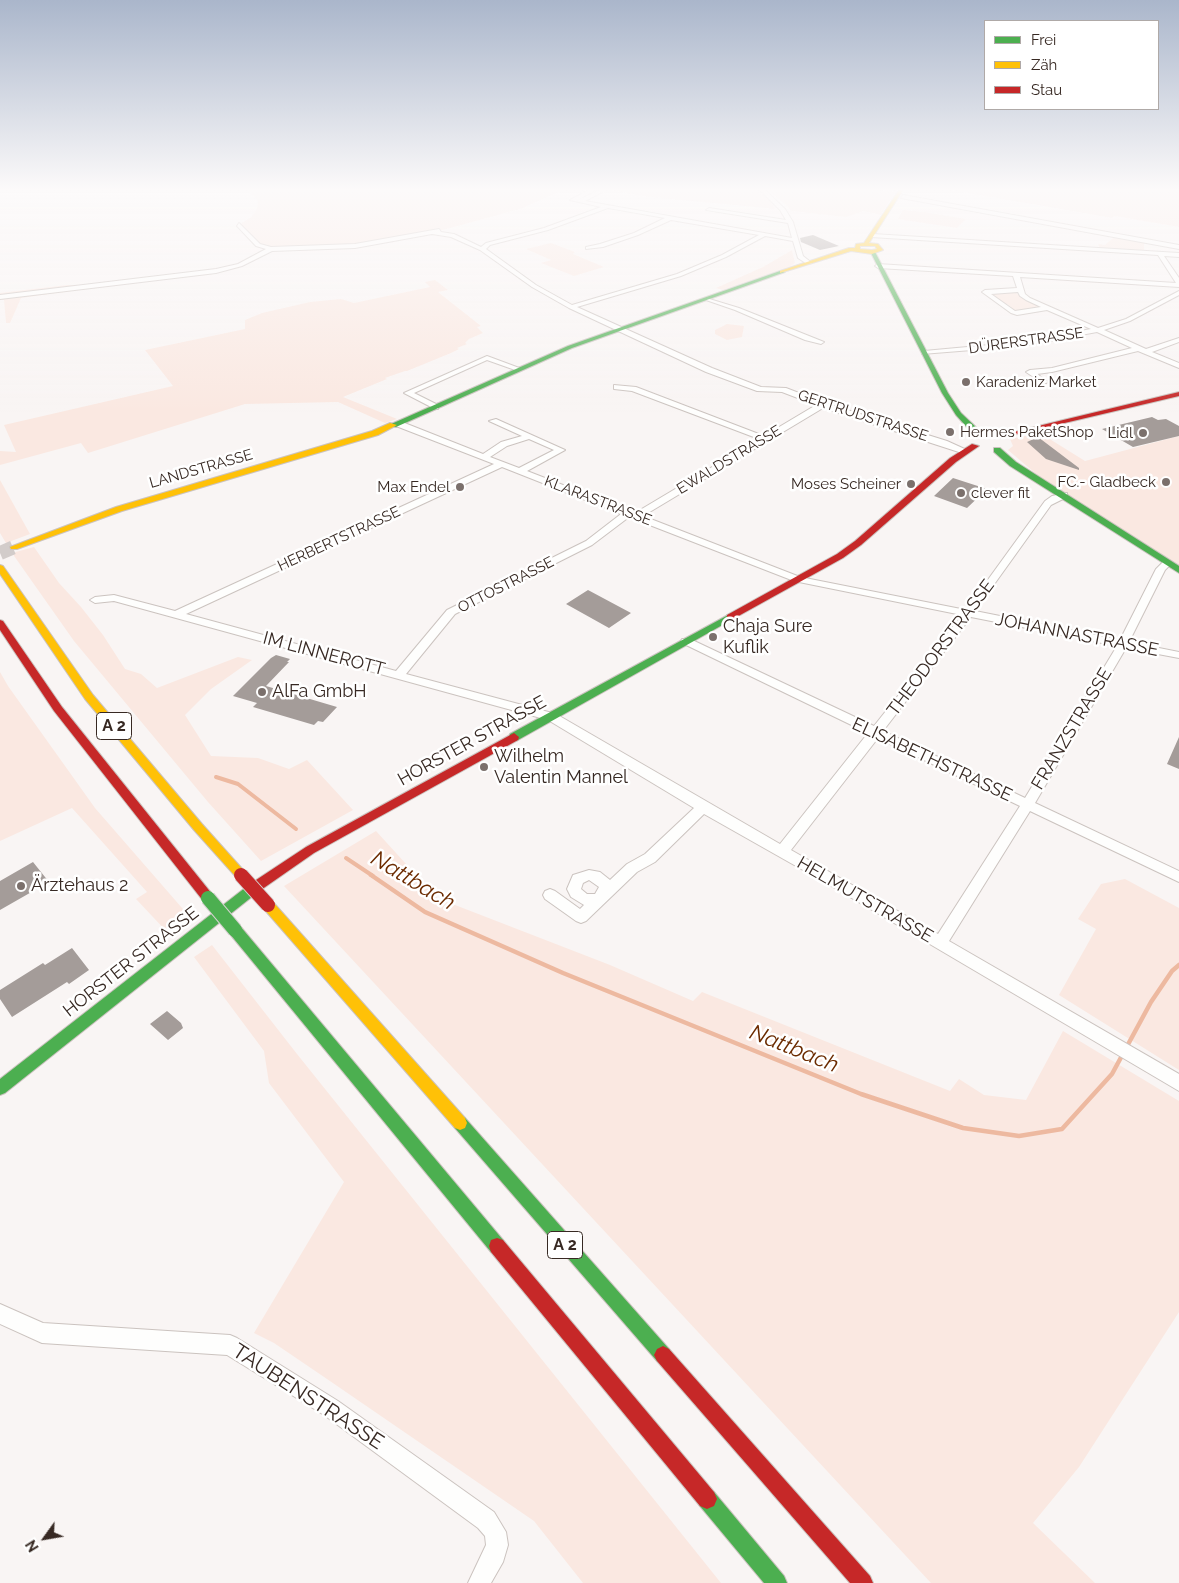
<!DOCTYPE html>
<meta charset="utf-8">
<style>
body{margin:0}
#map{position:relative;width:1179px;height:1583px;overflow:hidden;background:#f9f5f4;font-family:Raleway,sans-serif}
canvas{display:block}
.legend{position:absolute;left:984px;top:20px;width:175px;height:90px;box-sizing:border-box;background:#fff;border:1px solid #afa9a7;margin:0;padding:6px 9px;list-style:none;font-size:15px;color:#372923}
.legend li{display:flex;align-items:center;gap:10px;height:25px}
.legend b{width:25px;border:1px solid #afa9a7}
.north{position:absolute;left:20px;top:1513px;width:50px;height:50px;-webkit-text-stroke:4px #fff;paint-order:stroke;rotate:238deg;font-size:14px;font-weight:700;line-height:20px;text-align:center;color:#372923}
.north::after{content:'';display:block;margin:auto;width:18px;height:22px;background:#372923;clip-path:polygon(50% 0,100% 100%,50% 72%,0 100%)}
</style>
<div id="map">
<canvas width="1179" height="1583"></canvas>
<ul class="legend">
<li><b style="height:6px;background:#4caf50"></b>Frei</li>
<li><b style="height:6px;background:#ffc107"></b>Zäh</li>
<li><b style="height:6px;background:#c62828"></b>Stau</li>
</ul>
<div class="north">N</div>
</div>
<script>
const c = document.querySelector('canvas').getContext('2d');
c.lineJoin = 'round';
function paint(path, color) {
  c.fillStyle = color;
  c.fill(path, 'evenodd');
}
function toPath(rows) {
  const path = new Path2D();
  for (const r of rows) {
    path.moveTo(r[0], r[1]);
    for (let i = 2; i < r.length; i += 2) path.lineTo(r[i], r[i + 1]);
  }
  return path;
}
function strokePath(path, color, width, dash) {
  c.strokeStyle = color;
  c.lineWidth = width;
  c.lineCap = dash ? 'butt' : 'round';
  c.setLineDash(dash || []);
  c.stroke(path);
}
function drawText(font, color, halo, rows, align = 'center') {
  c.font = font + ' Raleway,sans-serif';
  c.lineWidth = 5;
  c.setLineDash([]);
  c.textBaseline = 'middle';
  c.strokeStyle = halo;
  c.fillStyle = color;
  for (const [text, x, y, turn = 0] of rows) {
    c.save();
    c.translate(x, y);
    c.rotate((+turn || 0) * Math.PI / 180);
    c.textAlign = isNaN(turn) ? turn : align;
    if (halo) c.strokeText(text, 0, 0);
    c.fillText(text, 0, 0);
    c.restore();
  }
}
const green = toPath([
 [248,190,563,190,520,209,439,231,355,246,263,248,239,225,251,217,257,209,258,201],
 [611,190,755,190,768,199,776,209,651,197],
 [768,190,879,190,895,192,881,215,864,211,846,217,791,211,787,206],
 [952,190,1179,190,1179,227,1115,216,1112,218],
 [903,210,925,212,966,219,957,228,898,219],
 [1114,237,1144,242,1144,251,1100,249,1098,244,1105,245],
 [551,243,575,252,573,254,604,267,574,276,541,263,551,260,526,249],
 [792,250,795,263,791,266,723,290,716,288,763,267],
 [435,280,448,290,438,292,481,326,477,327,483,333,469,339,465,343,467,344,457,348,459,349,451,353,407,371,405,371,385,378,387,379,343,397,397,419,385,423,338,402,245,404,88,453,81,443,0,465,0,451,16,452,4,425,173,386,145,350,245,329,245,320,262,313,310,302,341,299,354,303,430,287,425,282],
 [67,285,97,285,86,289,21,298,10,323,6,323,4,300,0,300,0,293],
 [988,292,1015,292,1024,299,1040,307,1014,311,1007,308,1011,307,1007,304,1002,304],
 [727,324,744,326,742,337,727,340,715,334,715,330],
 [1040,433,1085,461,1179,436,1179,569,1041,478,1008,450,1013,446,1010,439],
 [0,480,30,534,6,543,0,533],
 [34,547,59,583,81,607,103,635,125,669,141,674,157,688,238,657,252,660,211,689,185,715,211,756,258,758,289,769,307,760,353,810,261,861,208,802,74,641,12,553],
 [0,672,8,686,95,808,189,916,168,933,136,899,147,892,72,808,0,841],
 [376,831,437,898,610,965,693,1001,702,992,950,1091,959,1079,984,1095,1026,1100,1063,1031,1179,1101,1179,1312,1079,1467,1033,1523,1095,1583,931,1583,284,886],
 [1125,879,1179,908,1179,1070,1059,995,1096,929,1078,919,1101,884],
 [212,945,297,1054,721,1583,583,1583,534,1521,327,1379,274,1343,254,1333,344,1182,269,1083,264,1051,194,957]
]);
const streamFar1 = toPath([
 [216,777,238,784,296,829],
 [346,858,373,876]
]);
const stream = toPath([
 [371,875,425,912,563,973,861,1094,963,1128,1019,1136,1062,1129,1112,1074,1151,1002,1172,971,1179,965]
]);
const building = toPath([
 [813,235,839,246,820,250,801,242,800,238],
 [1152,417,1158,420,1166,419,1179,426,1179,436,1133,447,1102,429],
 [1038,437,1079,468,1079,470,1046,459,1027,442],
 [953,478,987,489,967,508,934,496],
 [588,590,631,613,609,628,566,604],
 [276,655,290,659,287,662,289,662,266,686,337,707,323,722,318,721,314,725,253,707,257,703,233,696,271,658],
 [1179,737,1179,769,1167,764],
 [33,862,49,882,0,910,0,881],
 [72,948,89,970,69,984,67,982,12,1017,0,999,0,990,43,963,45,965],
 [167,1011,181,1023,183,1028,168,1040,150,1024]
]);
const secondaryTunnel = toPath([
 [0,553,14,547]
]);
const street = toPath([
 [589,190,595,190,578,200,600,190,606,190,585,201,792,238,788,223,706,210,709,208,786,220,780,210,760,190,765,190,785,209,793,222,803,256,812,263,807,264,798,258,793,241,765,236,726,257,681,276,577,307,712,368,761,387,786,388,825,403,947,441,969,451,962,453,823,408,643,516,800,577,966,610,1045,501,1052,496,1067,493,1067,497,1051,505,975,611,1120,640,1156,569,1164,561,1167,560,1172,563,1165,570,1129,642,1179,652,1179,658,1126,648,1035,803,1179,871,1179,882,1030,811,949,941,1179,1074,1179,1091,833,887,704,814,655,862,637,872,586,921,581,923,576,921,545,899,543,895,545,891,550,889,555,891,580,909,584,905,571,897,567,889,573,875,589,870,600,872,610,880,627,864,645,854,694,808,548,720,114,601,95,603,90,600,95,597,114,595,175,611,494,464,396,426,396,422,402,422,483,454,501,442,522,436,489,421,496,419,565,450,527,471,635,513,759,439,632,391,614,389,614,385,636,387,764,436,816,405,782,392,757,391,706,372,569,308,532,287,480,250,451,237,432,234,355,248,272,251,242,266,216,273,0,299,0,295,216,269,238,264,266,249,256,246,237,226,239,223,260,244,271,247,355,244,439,229,441,232,454,234,481,247,486,243,544,228,601,207,570,200,589,190],
 [608,208,665,218,634,233,600,244,586,247,586,249,603,247,638,235,671,220,759,235,722,255,677,274,572,305,536,285,486,249,490,245,548,230,608,208],
 [529,439,554,450,519,468,490,457,507,446,529,439],
 [502,467,621,514,586,541,447,610,396,671,186,614,502,467],
 [629,517,794,581,962,615,874,726,690,639,682,639,681,641,682,643,868,733,780,844,556,714,406,674,455,614,592,545,629,517],
 [971,617,1117,646,1025,798,883,731,971,617],
 [878,738,1020,806,938,934,791,850,878,738],
 [589,880,599,887,595,894,587,894,581,889,583,883,589,880],
 [903,195,1179,245,1179,249,901,198,903,195],
 [873,234,1179,253,1179,257,1164,256,1179,278,1179,287,1020,277,1025,294,1030,298,1098,328,1126,319,1179,291,1179,295,1130,321,1104,330,1146,349,1179,338,1179,342,1152,352,1179,363,1179,368,1138,351,1052,372,1037,374,1048,382,1044,384,1026,372,1030,370,1052,368,1132,348,1097,332,1022,346,922,354,922,352,924,351,1022,342,1091,329,1047,310,1017,315,1011,313,982,292,985,290,1017,288,1013,276,878,268,875,266,878,264,1176,283,1158,255,871,237,873,234],
 [1018,292,1020,296,1026,300,1041,307,1015,311,991,294,1018,292],
 [706,298,739,308,824,342,821,344,805,340,735,310,706,300,706,298],
 [487,356,522,369,518,371,487,360,414,393,438,405,438,409,435,409,404,393,487,356],
 [0,1304,43,1323,230,1335,237,1338,338,1401,494,1512,506,1532,508,1545,503,1562,491,1583,468,1583,486,1545,485,1536,478,1528,324,1415,227,1355,42,1343,0,1324,0,1304]
]);
const fast = toPath([
 [870,251,875,252,948,393,961,413,980,431,980,435,974,435,956,415,942,393,870,251],
 [780,271,785,272,572,348,396,427,389,425,568,346,780,271],
 [994,448,1000,448,1016,462,1179,566,1179,573,1010,466,994,452,994,448],
 [730,614,733,615,733,619,518,740,514,741,509,737,510,734,730,614],
 [254,883,258,884,260,888,258,892,5,1093,0,1095,0,1079,250,884,254,883],
 [235,925,240,926,503,1240,505,1246,503,1252,497,1254,491,1252,230,934,229,930,230,926,235,925],
 [460,1116,465,1118,669,1349,672,1355,669,1361,663,1364,657,1361,455,1128,453,1123,455,1118,460,1116],
 [707,1489,714,1492,784,1576,787,1583,764,1583,700,1506,697,1499,700,1492,707,1489]
]);
const slow = toPath([
 [899,190,903,190,869,243,878,244,883,250,872,254,851,251,780,273,780,271,849,248,855,248,856,244,864,243,899,190],
 [860,246,875,246,877,249,872,250,860,249,860,246],
 [390,423,397,425,378,435,122,511,17,549,11,549,10,547,116,507,372,431,390,423],
 [0,565,3,566,93,695,202,824,245,872,247,875,245,878,241,880,237,878,194,830,85,699,0,574,0,565],
 [268,900,272,901,465,1118,467,1123,465,1128,460,1130,455,1128,264,909,262,905,264,901,268,900]
]);
const jam = toPath([
 [1179,392,1179,396,1001,438,997,436,1179,392],
 [972,444,979,446,956,462,861,545,843,558,733,619,727,619,727,615,837,554,855,541,950,458,972,444],
 [0,620,3,621,62,707,212,894,214,898,212,902,208,903,204,902,54,711,0,630,0,620],
 [514,733,519,737,518,740,314,853,258,892,254,893,250,892,248,888,250,884,306,847,514,733],
 [497,1238,503,1240,714,1492,717,1499,714,1506,707,1509,700,1506,491,1252,489,1246,491,1240,497,1238],
 [663,1346,669,1349,870,1576,873,1583,850,1583,657,1361,654,1355,657,1349,663,1346]
]);
const fastBridge = toPath([
 [208,898,235,930]
]);
const jamBridge = toPath([
 [241,875,268,905]
]);
const markers = [
 [966,382,5,"#7b706c"],
 [950,432,5,"#7b706c"],
 [1143,433,5,"#7b706c"],
 [1166,482,5,"#7b706c"],
 [911,484,5,"#7b706c"],
 [460,487,5,"#7b706c"],
 [961,493,5,"#7b706c"],
 [713,637,5,"#7b706c"],
 [262,692,5,"#7b706c"],
 [484,767,5,"#7b706c"],
 [21,886,5,"#7b706c"]
];
const farStreetnames = [
 ["DÜRERSTRASSE",1026,341,-8],
 ["GERTRUDSTRASSE",863,416,18],
 ["EWALDSTRASSE",729,460,-31],
 ["LANDSTRASSE",201,469,-16],
 ["KLARASTRASSE",598,501,21],
 ["HERBERTSTRASSE",339,539,-25],
 ["OTTOSTRASSE",506,585,-27]
];
const farPoinames = [
 ["Karadeniz Market",976,382,"left"],
 ["Hermes PaketShop",960,432,"left"],
 ["Lidl",1133,433],
 ["FC.- Gladbeck",1156,482],
 ["Moses Scheiner",901,484],
 ["Max Endel",450,487],
 ["clever fit",971,493,"left"]
];
const shields = [
 [114,726,35],
 [565,1245,35]
];
const shieldNames = [
 ["A 2",114,726],
 ["A 2",565,1245]
];
const poiNames = [
 ["Chaja Sure",723,627],
 ["Kuflik",723,648],
 ["AlFa GmbH",272,692],
 ["Wilhelm",494,757],
 ["Valentin Mannel",494,778],
 ["Ärztehaus 2",31,886]
];
const streetNames = [
 ["JOHANNASTRASSE",1077,635,11],
 ["THEODORSTRASSE",941,648,-53],
 ["IM LINNEROTT",324,654,15],
 ["FRANZSTRASSE",1072,729,-59],
 ["HORSTER STRASSE",472,741,-29],
 ["ELISABETHSTRASSE",932,760,25],
 ["HELMUTSTRASSE",865,900,30],
 ["HORSTER STRASSE",131,962,-38]
];
const nearStreetnames = [
 ["TAUBENSTRASSE",308,1397,33]
];
const nearWaternames = [
 ["Nattbach",413,881,31],
 ["Nattbach",794,1049,22]
];
paint(green, '#fae8e1');
strokePath(streamFar1, '#edb9a0', 4);
strokePath(stream, '#edb9a0', 4.5);
paint(building, '#a49c99');
strokePath(secondaryTunnel, '#d2ccca', 14, [14, 7]);
strokePath(street, '#cbc3bf', 2);
strokePath(fast, '#cbc3bf', 2);
strokePath(slow, '#cbc3bf', 2);
strokePath(jam, '#cbc3bf', 2);
paint(street, '#fefefd');
paint(fast, '#4caf50');
paint(slow, '#ffc107');
paint(jam, '#c62828');
strokePath(fastBridge, '#d5d0cf', 16, []);
strokePath(jamBridge, '#d5d0cf', 16, []);
strokePath(fastBridge, '#4caf50', 14);
strokePath(jamBridge, '#c62828', 14);
const sky = c.createLinearGradient(0, 0, 0, 412);
sky.addColorStop(0, '#aab6cb');
sky.addColorStop(0.46, '#fcfafa');
sky.addColorStop(1, '#fcfafa00');
c.fillStyle = sky;
c.fillRect(0, 0, 1179, 412);
for (const [x, y, r, color] of markers) {
  const dot = new Path2D();
  dot.arc(x, y, r, 0, 2 * Math.PI);
  c.fillStyle = color;
  c.fill(dot);
  strokePath(dot, '#fff', 2);
}
drawText('15px', '#372923', '#fff', farStreetnames);
drawText('15px', '#372923', '#fff', farPoinames, 'right');
for (const [x, y, w] of shields) {
  const box = new Path2D();
  box.roundRect(x - w / 2, y - 13.5, w, 27, 4);
  c.fillStyle = '#fff';
  c.fill(box);
  strokePath(box, '#372923', 1);
}
drawText('bold 16px', '#372923', null, shieldNames);
drawText('18px', '#372923', '#fff', poiNames, 'left');
drawText('18px', '#372923', '#fff', streetNames);
drawText('21px', '#372923', '#fff', nearStreetnames);
drawText('italic 22px', '#6c2b00', '#fff', nearWaternames);
</script>
